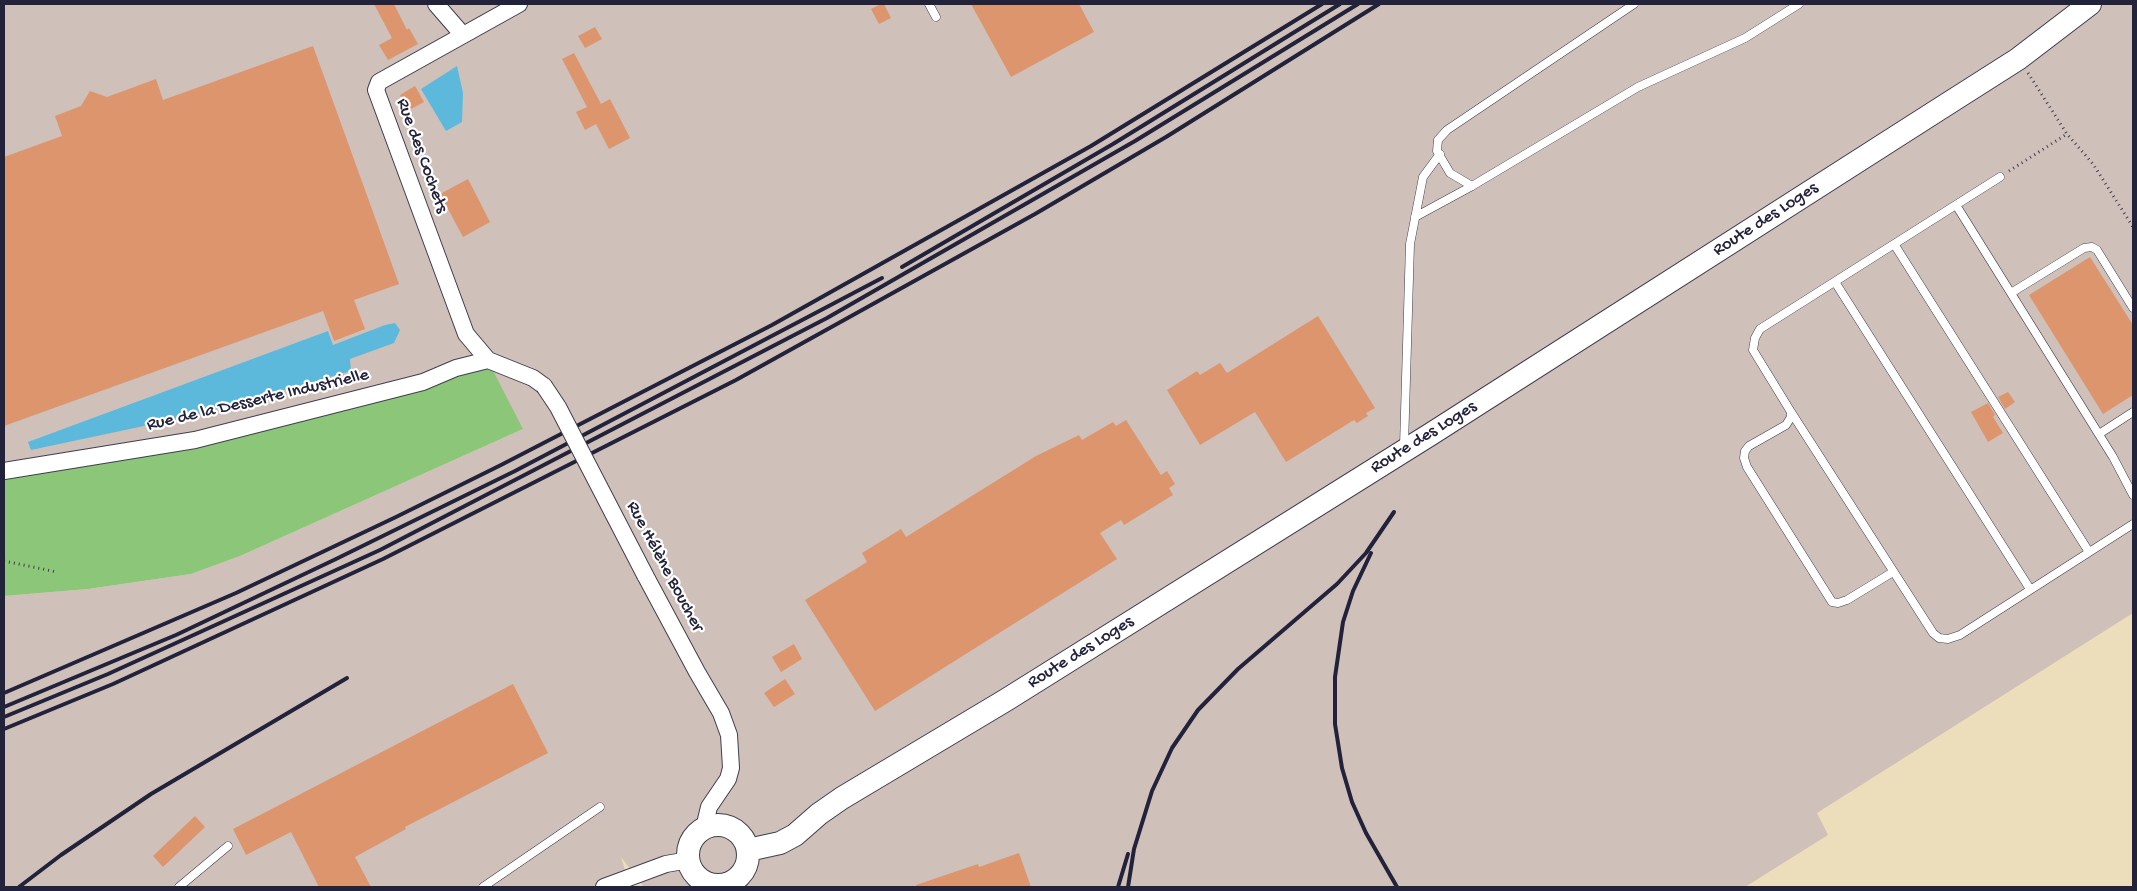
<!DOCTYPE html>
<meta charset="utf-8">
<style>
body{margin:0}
#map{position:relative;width:2137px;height:891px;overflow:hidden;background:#eddebb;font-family:"Gochi Hand",sans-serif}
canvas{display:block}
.frame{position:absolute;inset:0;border:5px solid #22223b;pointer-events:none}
</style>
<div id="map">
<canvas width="2137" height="891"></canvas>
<div class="frame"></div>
</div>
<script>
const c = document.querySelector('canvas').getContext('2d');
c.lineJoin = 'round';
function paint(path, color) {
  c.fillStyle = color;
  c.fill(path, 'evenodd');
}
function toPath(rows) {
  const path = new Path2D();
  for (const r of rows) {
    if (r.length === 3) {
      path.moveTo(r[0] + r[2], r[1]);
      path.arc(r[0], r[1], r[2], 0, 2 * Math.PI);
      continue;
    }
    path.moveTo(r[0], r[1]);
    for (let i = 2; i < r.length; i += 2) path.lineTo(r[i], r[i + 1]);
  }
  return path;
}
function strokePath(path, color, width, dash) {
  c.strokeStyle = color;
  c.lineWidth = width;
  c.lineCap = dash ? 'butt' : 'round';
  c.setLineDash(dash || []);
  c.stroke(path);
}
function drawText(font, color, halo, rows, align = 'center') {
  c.font = font + ' "Gochi Hand",sans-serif';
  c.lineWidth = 4.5;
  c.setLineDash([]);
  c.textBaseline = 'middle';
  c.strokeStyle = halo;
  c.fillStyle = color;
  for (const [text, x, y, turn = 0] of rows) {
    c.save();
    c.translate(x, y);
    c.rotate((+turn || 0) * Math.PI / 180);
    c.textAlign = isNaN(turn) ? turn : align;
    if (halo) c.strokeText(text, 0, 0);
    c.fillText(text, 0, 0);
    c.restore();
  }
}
const industrial = toPath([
 [4,4,2133,4,2133,613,1817,813,1828,835,1745,887,644,887,621,857,630,887,4,887,4,596,88,589,191,574,240,556,523,429,299,414,4,470]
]);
const green = toPath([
 [487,359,523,429,240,556,191,574,88,589,4,596,4,470,194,439]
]);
const water = toPath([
 [457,66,463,93,462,122,446,131,421,89],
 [395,323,400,330,394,343,350,359,351,371,191,416,31,450,28,442,328,331,333,345,385,325]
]);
const building = toPath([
 [374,4,394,4,407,30,409,28,418,44,388,60,379,45,392,38],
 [881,4,884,4,891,18,879,24,871,9],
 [971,4,1079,4,1094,32,1011,77],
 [595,27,602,39,585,48,578,36],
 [313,46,399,284,354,300,365,329,334,341,323,311,4,426,4,157,62,136,55,116,81,106,90,91,107,97,156,79,163,100],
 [574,53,601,104,610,99,630,138,609,149,596,124,585,130,576,112,587,107,562,59],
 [415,86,424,102,409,110,400,95],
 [468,179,490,222,463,237,440,194],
 [2090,257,2133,325,2133,395,2103,414,2029,295],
 [1318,316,1375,408,1366,413,1368,416,1357,423,1354,420,1286,462,1255,412,1200,445,1167,390,1197,371,1200,375,1220,363,1227,373],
 [2008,392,2015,402,2005,409,1998,397],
 [1988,403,1995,415,1993,417,2003,433,1988,442,1971,412],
 [1126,420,1161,475,1167,471,1175,484,1169,488,1173,495,1124,525,1121,520,1100,533,1117,559,875,711,805,600,867,562,862,553,901,529,906,537,1036,456,1079,435,1082,440,1113,422,1116,426],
 [794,644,802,659,781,672,772,657],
 [785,679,795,694,774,707,764,693],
 [513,684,548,753,405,827,406,829,355,857,371,887,319,887,291,832,246,855,233,829],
 [195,816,205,827,163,867,153,856],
 [1019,853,1031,887,917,887,916,885,978,864,979,867]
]);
const path = toPath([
 [2028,73,2067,134,2093,164,2133,227],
 [2009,171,2067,134],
 [4,561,57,572]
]);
const lane = toPath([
 [929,4,936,17],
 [1472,186,1450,173,1437,151,1438,140,1447,130,1634,4],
 [1956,205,2113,457,2133,495],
 [1415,217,1472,186,1638,87,1745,38,1799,4],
 [1894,244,2089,552],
 [1835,282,2030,589],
 [2011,293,2084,248,2092,247,2097,250,2133,308],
 [1791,412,1933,633,1939,638,1948,639,1960,635,2133,524],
 [2099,434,2133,412],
 [1404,446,1410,244,1423,177,1440,154],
 [1893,572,1847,600,1838,603,1832,602,1747,467,1744,458,1745,451,1749,446,1786,425,1791,417,1791,412,1753,350,1755,338,1760,329,2000,177],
 [179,887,228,846],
 [483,887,600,807]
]);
const street = toPath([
 [436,4,462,34],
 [519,4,379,82,376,90,466,334,488,360,533,378,544,386],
 [4,471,195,440,423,382,456,368,488,360],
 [645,575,697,672,721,713,729,735,731,768,728,779,709,807,704,828],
 [604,887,666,864,689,860],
 [722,887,722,885]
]);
const secondary = toPath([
 [718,855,30],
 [748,850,780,843,795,835,819,814,842,798,1006,700,1431,434,1941,108,2018,59,2090,4]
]);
const rail = toPath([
 [902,267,1113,144,1340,4],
 [1371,553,1353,591,1343,622,1335,677,1335,724,1342,768,1352,802,1366,833,1397,887],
 [4,693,236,593,396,517,501,465,772,325,1091,146,1322,4],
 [4,707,176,635,336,559,515,471,882,278],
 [4,717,108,674,380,550,827,318,1135,141,1358,4],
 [4,729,113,684,383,559,736,380,1035,214,1166,137,1379,4],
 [19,887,61,855,151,794,347,678],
 [1118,887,1128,854],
 [1128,887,1134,849,1152,791,1172,748,1198,710,1238,669,1337,584,1366,553,1394,512]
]);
const streetBridge = toPath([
 [544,386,558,407,645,575]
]);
const streetNames = [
 ["Rue des Cochets",421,156,70],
 ["Route des Loges",1766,220,-33],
 ["Rue de la Desserte Industrielle",258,401,-13],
 ["Route des Loges",1424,438,-32],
 ["Rue Hélène Boucher",664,567,62],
 ["Route des Loges",1081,653,-32]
];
paint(industrial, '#cfc0ba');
paint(green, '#8cc679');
paint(water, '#5db9db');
paint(building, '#dd956d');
strokePath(lane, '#403e4e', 9);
strokePath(street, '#403e4e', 18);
strokePath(secondary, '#403e4e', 24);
strokePath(path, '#403e4e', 3, [1, 4]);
strokePath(lane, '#fff', 8);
strokePath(street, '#fff', 16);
strokePath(secondary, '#fff', 22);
strokePath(rail, '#22223b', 4);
strokePath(streetBridge, '#403e4e', 18, []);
strokePath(streetBridge, '#fff', 16);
drawText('18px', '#22223b', '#fff', streetNames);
</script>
